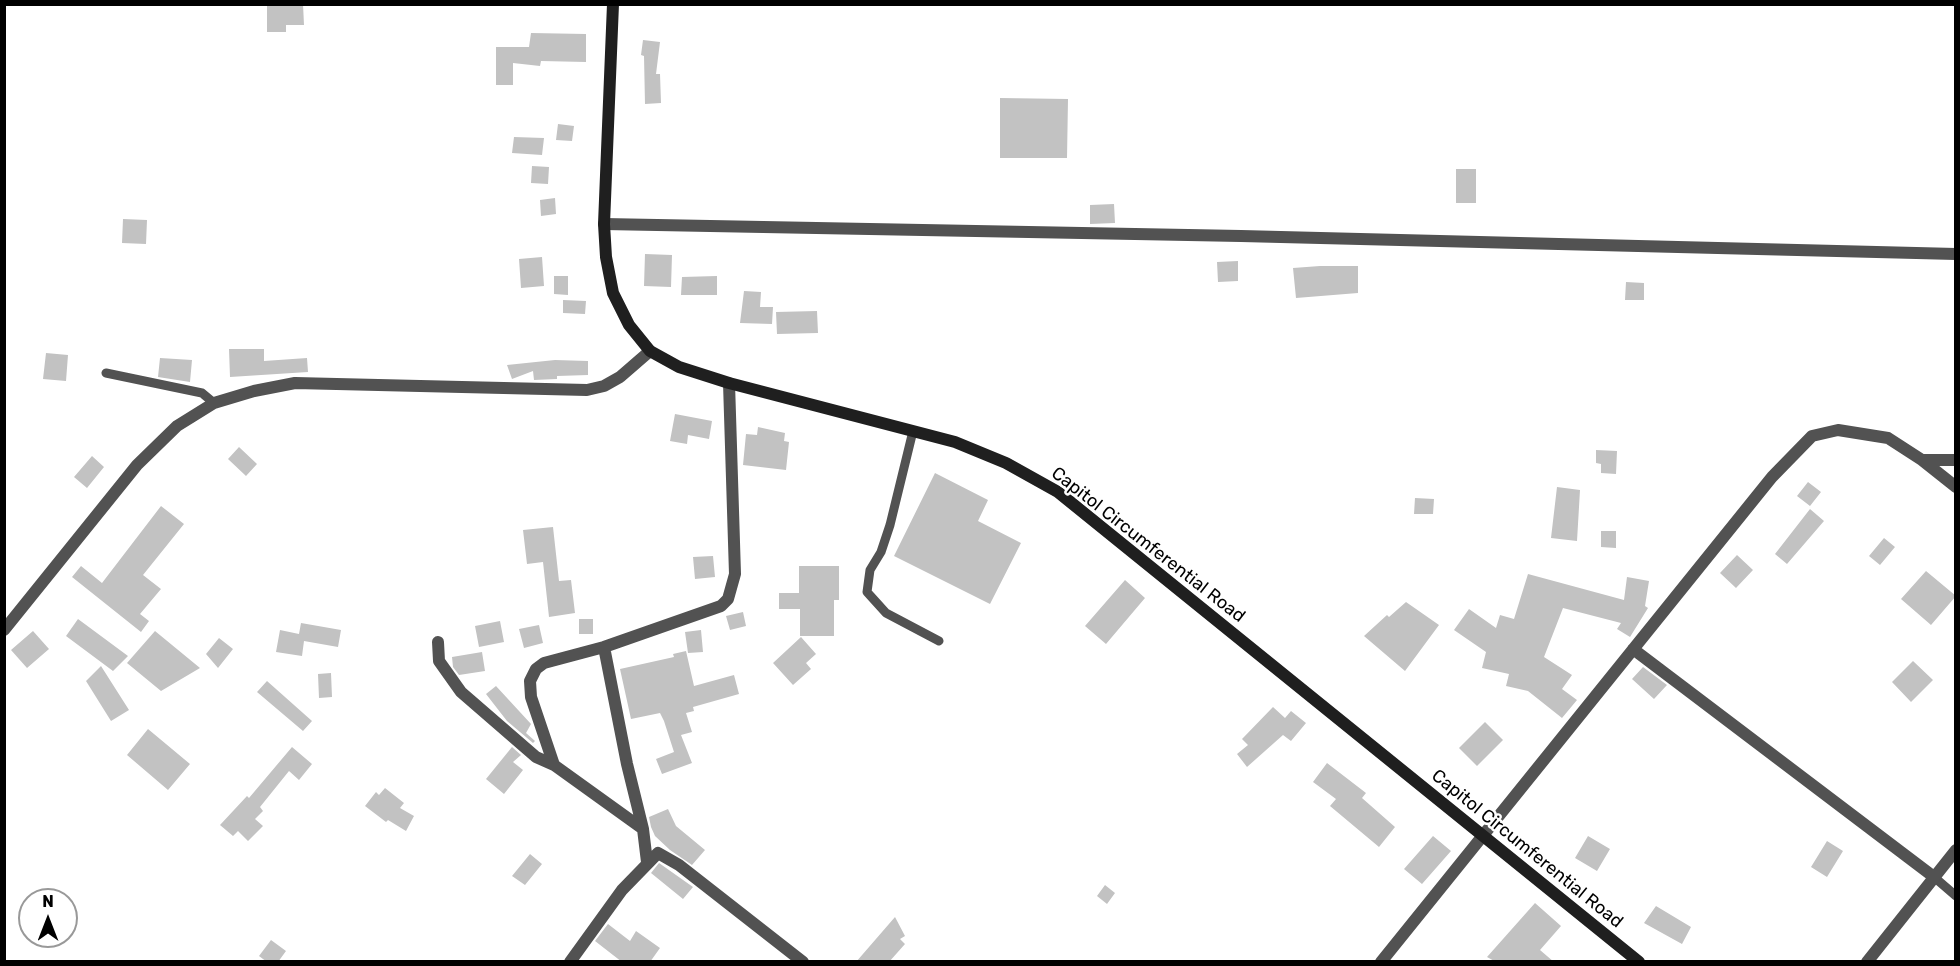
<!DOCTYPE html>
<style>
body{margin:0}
#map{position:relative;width:1960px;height:966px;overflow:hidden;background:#fff;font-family:Rubik,sans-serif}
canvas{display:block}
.frame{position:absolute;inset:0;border:6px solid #000;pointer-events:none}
.north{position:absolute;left:18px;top:888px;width:60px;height:60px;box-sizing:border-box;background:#fff;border:2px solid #999;border-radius:50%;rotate:0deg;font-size:16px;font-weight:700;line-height:24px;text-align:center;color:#000}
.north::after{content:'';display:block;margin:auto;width:21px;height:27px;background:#000;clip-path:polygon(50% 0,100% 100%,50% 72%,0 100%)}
</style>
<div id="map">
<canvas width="1960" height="966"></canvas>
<div class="frame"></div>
<div class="north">N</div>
</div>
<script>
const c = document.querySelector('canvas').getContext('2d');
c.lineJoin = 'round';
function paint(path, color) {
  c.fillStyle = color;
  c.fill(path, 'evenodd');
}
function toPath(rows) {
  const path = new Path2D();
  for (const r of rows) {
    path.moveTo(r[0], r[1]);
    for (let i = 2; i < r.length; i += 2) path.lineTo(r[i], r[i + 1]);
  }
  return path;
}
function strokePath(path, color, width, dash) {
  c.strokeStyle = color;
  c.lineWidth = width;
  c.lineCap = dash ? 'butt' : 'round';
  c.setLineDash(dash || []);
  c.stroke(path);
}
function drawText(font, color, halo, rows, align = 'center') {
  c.font = font + ' Rubik,sans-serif';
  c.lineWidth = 5;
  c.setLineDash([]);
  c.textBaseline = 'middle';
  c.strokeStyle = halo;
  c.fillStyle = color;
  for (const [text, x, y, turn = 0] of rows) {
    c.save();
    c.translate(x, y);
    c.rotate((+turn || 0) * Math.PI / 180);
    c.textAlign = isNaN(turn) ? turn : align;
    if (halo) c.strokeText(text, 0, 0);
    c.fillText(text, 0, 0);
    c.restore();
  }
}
const building = toPath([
 [267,4,303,4,304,25,286,25,286,32,267,32],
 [531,33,586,34,586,62,541,61,540,66,513,63,513,85,496,85,496,47,529,47],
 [643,40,660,42,656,74,660,74,661,103,645,104,644,56,641,55],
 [1000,98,1068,99,1067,158,1000,158],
 [558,124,574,126,572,141,556,140],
 [514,137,544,138,542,155,512,153],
 [532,166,549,167,548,184,531,183],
 [1456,169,1476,169,1476,203,1456,203],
 [555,198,556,214,541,216,540,200],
 [1114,204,1115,223,1090,224,1090,205],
 [123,219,147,220,146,244,122,243],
 [645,254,672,255,671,287,644,286],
 [542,257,544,286,521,288,519,259],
 [1238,261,1238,281,1218,282,1217,262],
 [1320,266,1358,266,1358,293,1296,298,1293,268],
 [554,276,568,276,568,295,554,294],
 [717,276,717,295,681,295,682,277],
 [1626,282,1644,283,1644,300,1625,300],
 [744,291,761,292,760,307,773,307,772,324,740,323],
 [563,300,586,301,585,314,563,313],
 [817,311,818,333,777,334,776,312],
 [229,349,264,349,264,361,307,358,308,372,230,377],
 [46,353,68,355,66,381,43,379],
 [160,358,192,360,190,382,158,377],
 [555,360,588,361,588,375,557,376,557,379,534,380,533,371,512,379,507,365],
 [675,414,712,421,709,439,688,435,687,444,670,441],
 [758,427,785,433,784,441,789,442,786,470,743,465,746,434,757,435],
 [239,447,257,464,246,476,228,459],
 [1596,450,1617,451,1616,474,1601,473,1601,464,1596,463],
 [92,456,104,467,87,488,74,477],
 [935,473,988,500,978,521,1021,543,990,604,894,556],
 [1808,482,1821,492,1810,506,1797,496],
 [1557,487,1580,490,1577,541,1551,538],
 [1415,498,1434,499,1433,514,1414,514],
 [161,506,184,524,143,575,161,589,140,614,149,621,141,632,72,577,81,566,102,583],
 [1810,509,1824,521,1787,564,1775,554],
 [553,527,559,581,571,580,575,613,549,617,543,562,527,564,523,530],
 [1601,531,1616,531,1616,548,1601,547],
 [1884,538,1895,547,1880,565,1869,556],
 [1737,555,1753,570,1736,588,1720,573],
 [713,556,715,577,695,579,693,557],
 [799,566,839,566,839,600,834,600,834,636,800,636,800,609,779,609,779,593,799,593],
 [1926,571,1956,596,1931,625,1901,599],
 [1528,574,1624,600,1627,577,1649,581,1645,606,1648,608,1630,637,1617,629,1621,623,1563,608,1544,657,1572,675,1562,689,1577,700,1562,718,1528,691,1506,686,1509,674,1482,668,1486,652,1454,630,1469,609,1496,628,1500,615,1514,619],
 [1125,580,1145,598,1106,644,1085,626],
 [1406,602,1439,625,1405,671,1364,636,1387,615,1389,617],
 [743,612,746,626,730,630,726,616],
 [78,619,128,656,113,671,66,636],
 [579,619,593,619,593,634,579,634],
 [500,621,504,642,479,647,475,626],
 [301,623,341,630,338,647,304,641,302,656,276,652,280,630,299,634],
 [539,625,543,643,524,648,519,629],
 [701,630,703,652,688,653,685,632],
 [33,631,49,649,27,668,11,650],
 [155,631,200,668,161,691,127,663],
 [801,637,816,654,806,663,811,669,793,685,773,663],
 [219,638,233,649,218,668,206,654],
 [686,651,694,686,734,675,739,694,693,707,694,711,686,713,692,732,681,735,692,763,662,774,656,759,674,752,664,721,660,713,631,719,620,669,674,657,673,654],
 [482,652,485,671,459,675,453,667,452,657],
 [1913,661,1933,680,1911,702,1892,682],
 [101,666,129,710,111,721,86,681],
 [1643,667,1667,685,1654,699,1632,679],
 [331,673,332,697,319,698,318,674],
 [267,681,312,721,303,731,257,692],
 [496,686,531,724,526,733,535,741,533,743,507,721,486,694],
 [1273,707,1285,718,1291,711,1306,723,1291,741,1283,735,1247,767,1237,754,1248,745,1242,739],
 [1485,722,1503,740,1477,766,1459,748],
 [148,729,190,764,168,790,127,755],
 [292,747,312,764,299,780,289,771,260,807,263,811,255,819,263,826,248,841,238,831,233,836,220,825,247,796,249,798],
 [512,747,521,755,513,762,523,770,504,794,486,779],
 [1327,763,1366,793,1362,798,1395,827,1379,847,1330,806,1336,799,1313,782],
 [385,788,404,803,400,808,414,816,406,831,388,820,386,822,365,806,376,792,379,795],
 [668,809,676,826,705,850,692,865,670,850,655,836,651,827,649,817],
 [1433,836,1451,851,1422,884,1404,869],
 [1588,836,1610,849,1597,871,1575,858],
 [1827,841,1843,851,1827,877,1811,867],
 [530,854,542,864,525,885,512,876],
 [659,863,693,887,683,899,651,873],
 [1105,885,1115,893,1107,904,1097,896],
 [1535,903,1561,926,1540,950,1554,962,1496,962,1487,957],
 [1656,906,1691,927,1682,944,1644,923],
 [895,917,905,936,900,939,905,944,889,962,856,962],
 [608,924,630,941,636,931,660,948,650,962,622,962,595,941],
 [271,940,286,951,278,962,267,962,259,956]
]);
const service = toPath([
 [106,373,202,393,214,403],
 [913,431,890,525,881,552,870,570,867,592,886,613,939,641],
 [1934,877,1956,896]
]);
const minor = toPath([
 [604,224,1241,236,1956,254],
 [1922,460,1956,460],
 [4,630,137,465,177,426,214,403,254,391,295,383,587,390,604,386,620,377,650,351],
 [438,642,439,661,461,692,536,757,554,765,643,829],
 [604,647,627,764,643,829,647,862],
 [1633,649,1934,877],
 [554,765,531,697,530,681,536,669,544,663,604,647,721,606,728,599,735,574,729,383],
 [570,962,622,890,658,853,679,865,803,962],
 [1381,962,1772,477,1812,436,1838,430,1888,438,1922,460,1956,487],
 [1867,962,1956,850]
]);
const secondary = toPath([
 [613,4,604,224,606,257,613,293,629,325,650,351,679,367,729,383,955,442,1006,463,1058,492,1639,962]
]);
const streetNames = [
 ["Capitol Circumferential Road",1148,545,38],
 ["Capitol Circumferential Road",1527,849,39]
];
paint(building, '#c2c2c2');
strokePath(service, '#525252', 9);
strokePath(minor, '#525252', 12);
strokePath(secondary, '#1f1f1f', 12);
drawText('18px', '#000', '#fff', streetNames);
</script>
